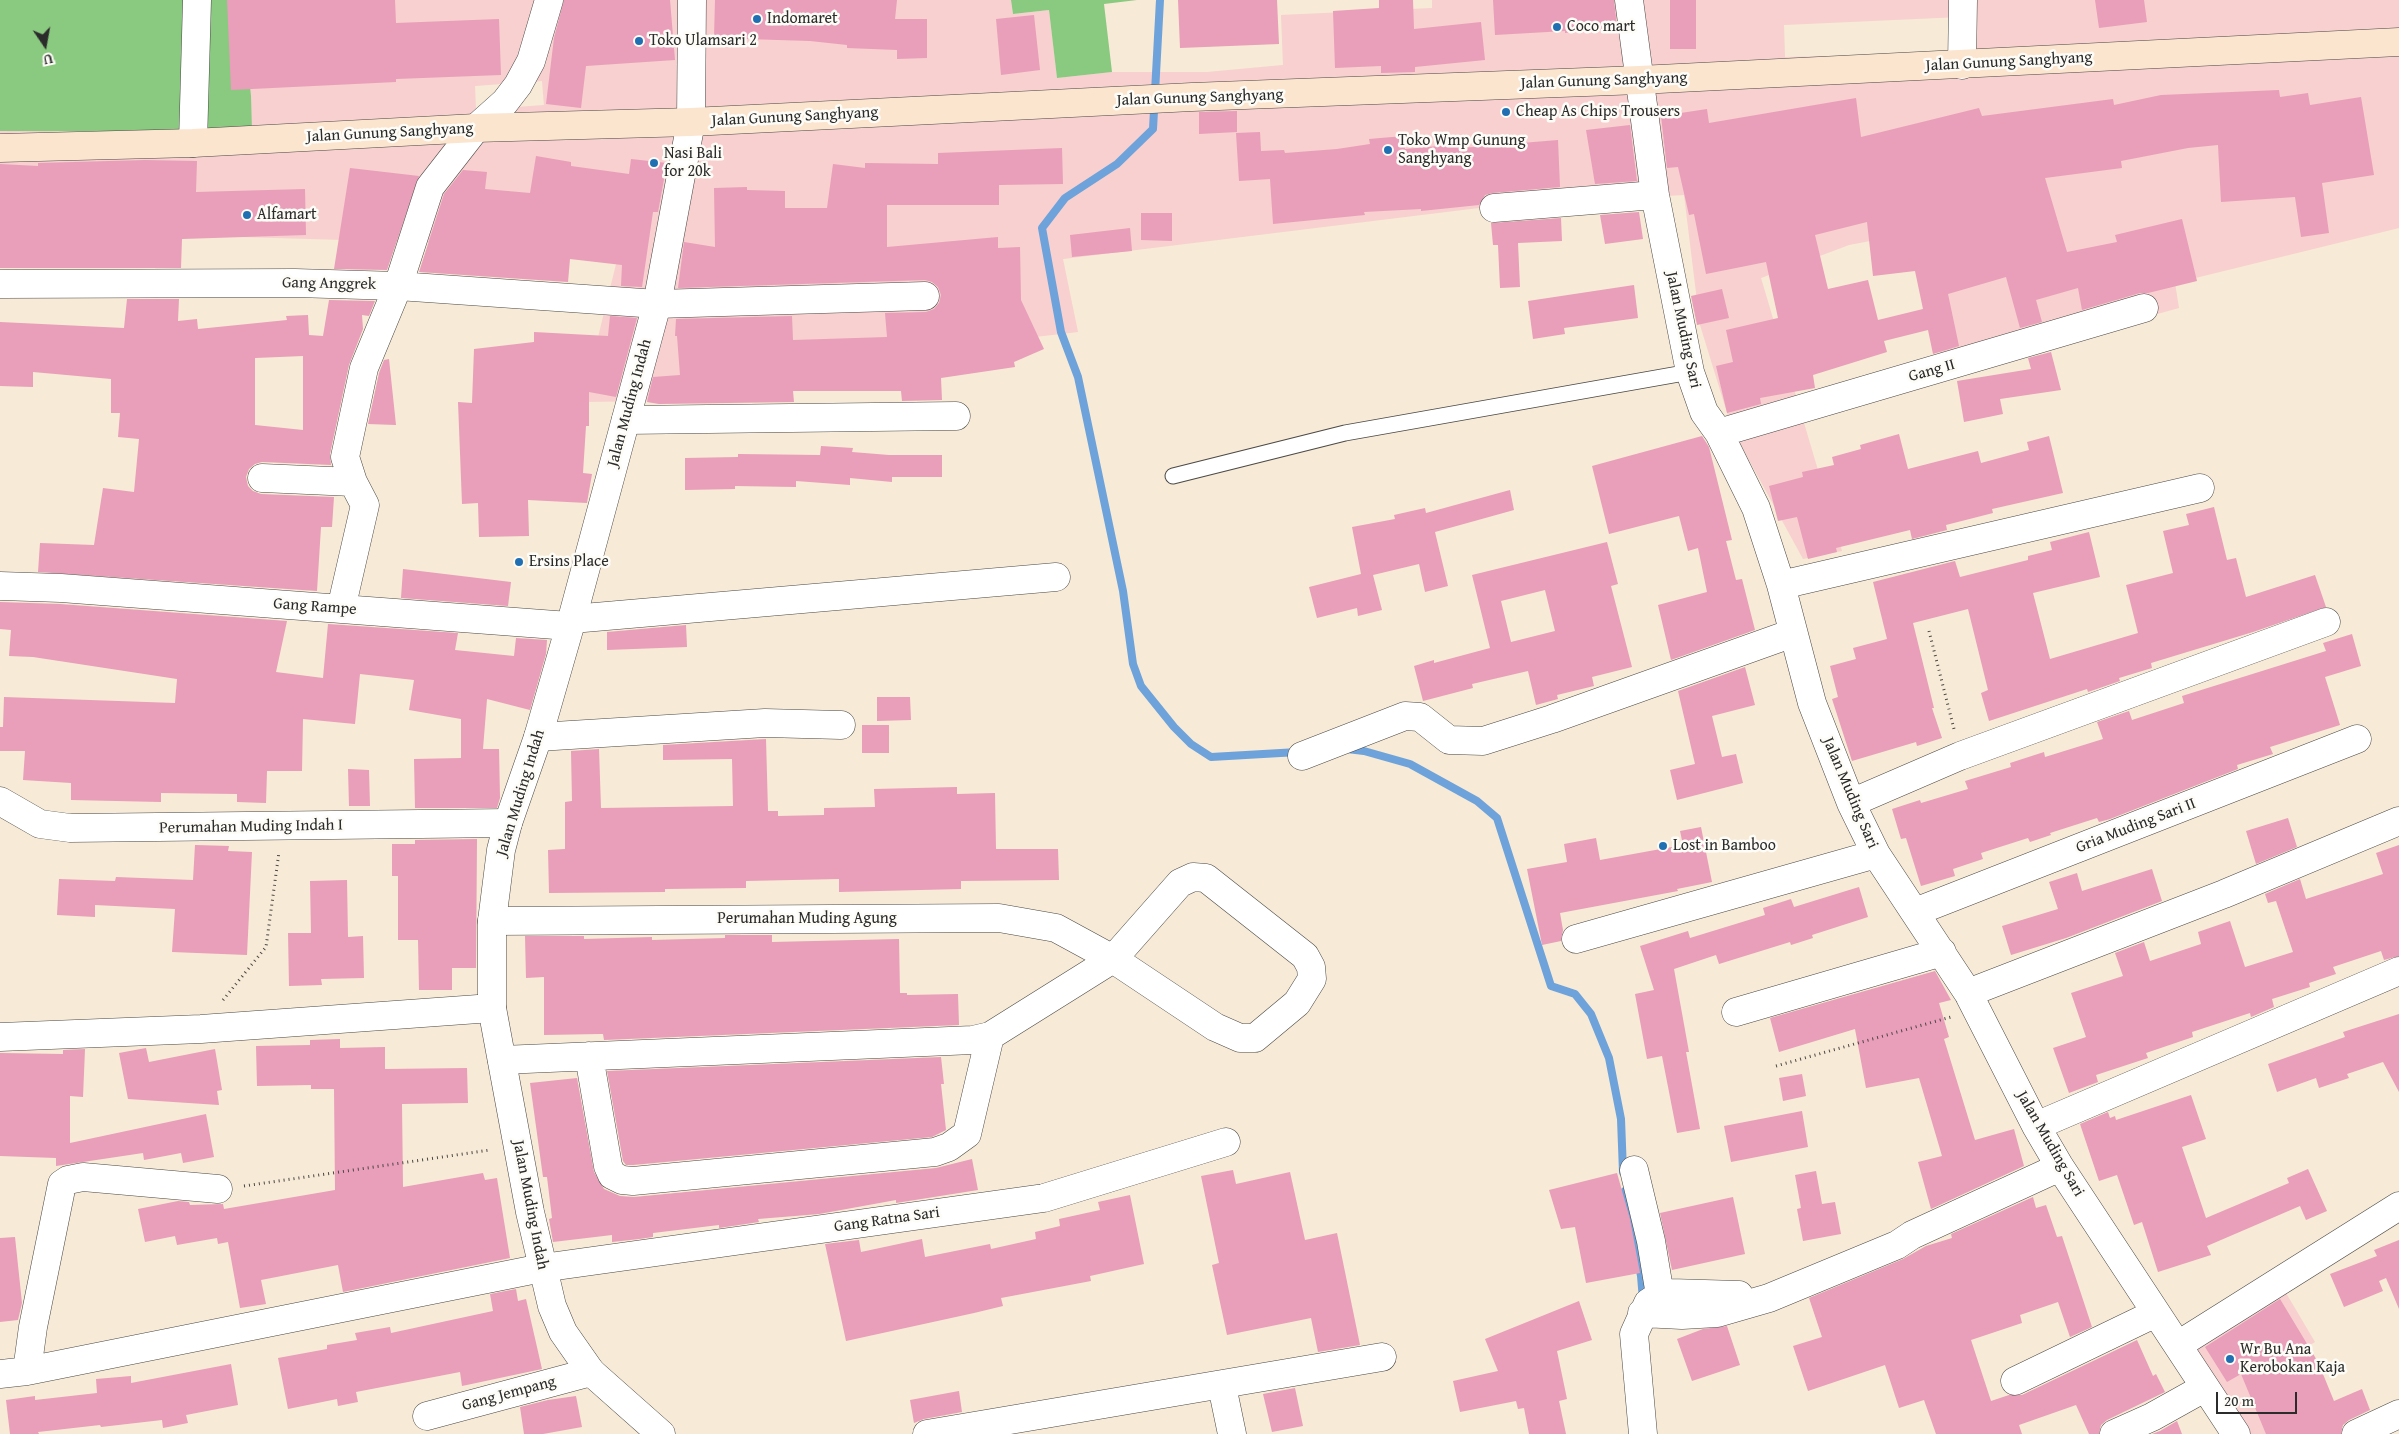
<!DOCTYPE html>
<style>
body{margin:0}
#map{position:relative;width:2399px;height:1434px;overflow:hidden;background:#f7ead6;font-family:"Gentium Book Plus",serif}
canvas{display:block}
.north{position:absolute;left:20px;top:20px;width:50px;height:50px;-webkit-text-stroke:4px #fdfcf7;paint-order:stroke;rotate:168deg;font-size:14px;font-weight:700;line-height:20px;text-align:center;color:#2b2b2b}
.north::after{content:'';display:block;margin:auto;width:18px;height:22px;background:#2b2b2b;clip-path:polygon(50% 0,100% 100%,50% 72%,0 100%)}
.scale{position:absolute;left:2216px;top:1392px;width:81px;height:22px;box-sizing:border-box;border:2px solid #2b2b2b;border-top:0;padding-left:6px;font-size:15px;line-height:18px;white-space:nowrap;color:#2b2b2b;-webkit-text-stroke:4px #fdfcf7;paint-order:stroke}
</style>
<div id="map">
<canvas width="2399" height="1434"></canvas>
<div class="north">U</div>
<div class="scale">20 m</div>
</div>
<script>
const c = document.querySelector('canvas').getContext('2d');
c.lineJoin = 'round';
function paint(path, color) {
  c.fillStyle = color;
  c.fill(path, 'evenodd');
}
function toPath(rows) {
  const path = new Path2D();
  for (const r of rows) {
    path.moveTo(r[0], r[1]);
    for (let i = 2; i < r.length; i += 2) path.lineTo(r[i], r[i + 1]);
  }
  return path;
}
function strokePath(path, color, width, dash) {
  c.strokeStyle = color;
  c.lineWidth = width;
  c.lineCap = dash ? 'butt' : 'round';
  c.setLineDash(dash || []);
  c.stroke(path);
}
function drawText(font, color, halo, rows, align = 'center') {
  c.font = font + ' "Gentium Book Plus",serif';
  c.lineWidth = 5;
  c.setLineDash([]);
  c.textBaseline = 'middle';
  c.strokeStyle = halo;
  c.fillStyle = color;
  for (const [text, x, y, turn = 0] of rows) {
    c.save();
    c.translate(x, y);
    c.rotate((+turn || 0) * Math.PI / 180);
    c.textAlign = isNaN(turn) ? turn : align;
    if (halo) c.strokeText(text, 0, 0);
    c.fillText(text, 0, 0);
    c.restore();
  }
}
const built = toPath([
 [242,0,1011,0,1013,14,1049,10,1057,78,1112,72,1207,72,1283,65,1281,15,1432,8,1432,0,2399,0,2399,228,2175,283,2179,308,1943,373,1917,232,1849,245,1761,278,1842,551,1803,559,1732,429,1700,325,1684,195,1495,206,1063,259,1078,332,1000,341,655,401,582,402,620,248,0,230,0,131,251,132,251,96],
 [1960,17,1962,53,1785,57,1784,25],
 [542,81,544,105,476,110,475,86],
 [2286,1293,2315,1342,2281,1362,2275,1434,2223,1434,2177,1356]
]);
const green = toPath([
 [0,0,242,0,251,96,252,132,0,131],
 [1011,0,1137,0,1104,4,1112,72,1057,78,1049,10,1013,14]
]);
const stream = toPath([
 [1160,0,1153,129,1117,164,1065,198,1042,228,1061,332,1078,377,1123,591,1133,664,1141,686,1174,727,1191,744,1211,757,1298,752],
 [1347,749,1364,751,1410,764,1477,801,1497,818,1551,986,1575,994,1591,1014,1609,1058,1621,1119,1623,1172],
 [1625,1191,1641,1276,1643,1300]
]);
const building = toPath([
 [227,0,395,0,396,23,499,19,501,75,396,79,396,82,231,90],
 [564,0,670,0,675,60,586,66,581,108,546,104,554,38],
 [715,0,897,0,895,19,927,19,927,58,897,59,897,50,847,48,847,45,810,41,714,38],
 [1178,0,1277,0,1279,44,1180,48],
 [1379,0,1413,0,1414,29,1481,22,1485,60,1415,67,1415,72,1381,73,1381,66,1335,68,1333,11,1379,8],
 [1493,0,1614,0,1617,28,1565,33,1565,31,1495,35],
 [1670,0,1696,0,1696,49,1670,49],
 [2095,0,2144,0,2147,22,2099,28],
 [1034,15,1040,70,1001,75,996,19],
 [2279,90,2280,97,2308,93,2310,105,2361,97,2374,175,2322,183,2329,233,2301,237,2295,197,2221,202,2218,145,2188,148,2121,161,2122,168,2045,178,2067,252,2117,242,2115,235,2182,219,2197,281,2148,293,2140,293,2082,310,2078,288,2036,300,2042,322,2020,328,2006,277,1948,294,1959,346,1933,354,1928,330,1884,341,1887,352,1813,375,1815,388,1760,398,1761,404,1727,413,1716,366,1733,362,1726,330,1778,318,1766,262,1706,274,1694,214,1689,215,1678,167,1667,168,1661,116,1707,109,1709,123,1856,98,1861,137,1979,108,1982,116,2113,99,2114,105,2161,95],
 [1867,222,1873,276,1915,271,1923,309,1878,320,1868,280,1828,289,1815,235],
 [1237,111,1237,132,1199,134,1199,112],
 [1630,125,1637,181,1595,184,1586,130],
 [1260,132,1261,151,1284,150,1285,153,1337,149,1370,144,1369,139,1404,136,1405,149,1461,144,1461,148,1558,140,1560,187,1492,193,1485,195,1479,205,1421,211,1421,209,1364,212,1365,215,1273,224,1270,179,1239,181,1236,133],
 [1062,148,1063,184,999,185,999,205,887,205,887,247,998,237,998,248,1020,247,1021,300,1044,349,1014,362,1015,367,941,378,942,400,902,401,901,391,793,391,794,402,659,404,647,402,653,377,680,375,677,336,675,336,676,319,792,316,793,340,887,337,885,313,926,312,934,309,939,303,941,295,938,287,932,282,925,280,678,288,684,242,715,247,714,188,747,187,747,190,785,191,785,208,827,208,833,164,865,168,865,163,938,164,938,153],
 [536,156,571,162,571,166,629,174,631,159,667,163,658,212,653,212,642,287,621,286,622,265,570,259,568,282,419,272,444,194,463,170,487,172,485,189,530,193],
 [145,160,197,161,196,192,305,189,306,235,182,239,181,268,0,268,0,164,38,166,38,163],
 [350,168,419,176,387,270,334,269],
 [1639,212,1643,239,1605,244,1600,215],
 [1141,213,1172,213,1172,241,1141,240],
 [1561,218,1562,241,1518,243,1520,287,1500,288,1498,245,1493,245,1491,223],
 [1130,228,1132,251,1072,257,1070,235],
 [1634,285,1638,318,1564,328,1565,334,1533,339,1528,301],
 [1722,289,1729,318,1697,325,1691,296],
 [127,299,179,299,178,321,197,319,198,329,287,320,286,316,308,315,309,335,323,336,329,300,375,301,369,316,362,315,363,329,349,365,330,454,331,465,262,462,255,464,249,469,246,477,248,486,253,491,261,494,334,497,332,527,321,527,317,591,38,572,40,543,94,545,103,488,134,492,139,439,118,437,120,413,111,413,111,379,33,372,33,387,0,386,0,322,124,328],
 [303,356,303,430,255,425,255,358],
 [610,316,637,318,616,397,589,392,589,426,586,426,583,473,592,474,587,503,528,500,529,536,479,537,478,503,462,504,458,402,472,403,474,349,534,342,534,332,608,336],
 [2051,352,2061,390,2000,399,2003,414,1964,422,1957,381,2031,369,2028,358],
 [389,359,396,425,368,424,379,373,384,360],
 [1899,434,1908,469,1978,451,1981,463,2029,450,2027,442,2049,436,2063,493,1992,509,1993,513,1946,525,1947,530,1912,539,1910,530,1836,548,1837,552,1808,559,1797,517,1778,521,1769,486,1803,477,1802,472,1834,465,1832,457,1861,449,1860,445],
 [1702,436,1709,447,1732,540,1726,541,1736,580,1742,579,1755,630,1671,660,1658,605,1707,592,1698,548,1688,551,1679,516,1609,534,1592,466],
 [821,446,853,448,852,452,889,455,942,455,942,477,892,477,892,482,850,478,850,485,796,481,796,487,735,486,735,489,685,490,685,458,738,457,738,454,820,455],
 [1510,490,1514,510,1435,532,1448,586,1425,592,1419,564,1373,575,1382,610,1358,616,1357,608,1317,618,1309,587,1361,574,1352,527,1395,519,1394,515,1425,508,1426,513],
 [2214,507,2227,560,2236,558,2246,597,2315,575,2326,607,2253,632,2151,663,2152,668,2119,678,2120,681,2088,692,2087,689,1989,721,1981,693,1988,690,1968,609,1913,623,1934,708,1932,708,1942,738,1917,746,1916,742,1852,761,1832,699,1838,697,1830,666,1856,659,1853,648,1887,639,1873,582,1955,561,1960,577,2028,560,2028,556,2052,550,2050,542,2089,532,2100,577,2033,593,2050,659,2138,633,2126,585,2173,573,2163,531,2189,525,2186,514],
 [1607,542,1618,584,1611,586,1632,667,1592,677,1594,686,1557,695,1558,699,1536,705,1528,671,1472,684,1473,688,1423,701,1414,666,1434,660,1434,663,1490,648,1472,575],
 [1545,590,1555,631,1511,642,1501,601],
 [403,569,511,582,508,606,401,598],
 [0,602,60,604,287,621,276,672,323,678,328,624,458,633,455,650,514,656,516,638,547,640,546,654,530,710,487,699,483,749,499,749,500,798,497,808,415,808,414,759,461,758,461,719,409,710,414,680,360,674,355,724,303,719,302,771,267,771,266,803,237,802,237,794,161,793,161,802,71,800,71,783,23,780,25,751,0,751,0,727,3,727,4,697,175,703,177,679,33,657,9,656,11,630,0,629],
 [686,625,687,647,607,650,607,632],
 [2352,634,2361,666,2325,677,2340,725,2270,747,2273,754,2237,765,2238,769,2110,819,2099,822,2097,818,2050,833,2051,835,2030,842,2028,838,1981,853,1983,859,1953,869,1955,876,1921,886,1906,838,1901,839,1892,809,1920,800,1921,803,1968,789,1965,781,2011,767,2010,763,2044,752,2045,757,2103,739,2097,722,2129,711,2132,720,2184,703,2182,696,2326,651,2323,643],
 [1745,667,1755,705,1712,716,1722,757,1736,754,1743,783,1677,800,1670,770,1695,764,1678,691],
 [877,697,910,697,911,720,877,721],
 [862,725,889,725,889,753,862,753],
 [766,739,768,811,778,811,778,816,824,815,824,808,875,807,874,789,957,787,957,794,995,793,996,849,1058,849,1059,880,961,881,961,889,839,892,839,879,746,881,746,888,665,889,665,892,549,893,548,850,565,849,565,802,572,801,571,751,599,749,601,808,733,806,732,759,663,760,663,745],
 [348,769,369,770,370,806,349,806],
 [2288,818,2297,847,2256,864,2246,831],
 [1701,827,1712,882,1677,889,1678,891,1560,913,1563,930,1561,941,1542,945,1527,869,1567,862,1564,844,1596,838,1600,860,1683,845,1680,831],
 [477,839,476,968,452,968,452,990,419,990,418,940,398,940,398,876,392,876,392,844,415,844,415,840],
 [195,845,229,846,228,851,252,852,247,955,172,952,175,909,95,905,95,917,57,915,59,879,115,881,116,877,193,880],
 [2399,845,2399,956,2384,960,2381,951,2333,967,2336,974,2309,983,2310,987,2272,999,2274,1007,2251,1017,2250,1013,2192,1032,2193,1037,2146,1053,2148,1058,2096,1075,2098,1082,2069,1093,2053,1048,2086,1037,2071,993,2123,976,2115,953,2144,942,2150,961,2201,944,2198,932,2230,921,2245,967,2293,952,2276,901,2268,903,2265,894,2300,879,2306,899,2383,874,2376,853],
 [2152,869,2162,901,2066,938,2011,955,2002,926,2058,909,2049,882,2077,873,2082,891],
 [347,880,348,937,363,936,364,978,321,979,322,985,289,986,288,933,311,933,310,881],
 [1859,887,1868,917,1812,935,1813,938,1791,945,1790,942,1719,964,1716,955,1674,969,1689,1052,1686,1052,1700,1129,1677,1133,1662,1056,1647,1059,1635,994,1654,990,1640,946,1688,931,1690,938,1765,915,1763,908,1791,899,1794,907],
 [725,935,772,935,772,942,899,939,900,993,907,993,907,995,958,994,959,1025,604,1040,603,1034,600,1034,544,1035,544,977,526,978,525,936,584,936,584,939,652,937,652,940,725,938],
 [1935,971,1951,1000,1939,1003,1949,1037,1944,1039,1975,1140,2014,1129,2024,1166,1931,1209,1918,1162,1942,1156,1919,1078,1866,1088,1855,1029,1779,1052,1770,1018],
 [2399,1014,2399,1092,2383,1062,2347,1074,2349,1078,2319,1088,2316,1078,2277,1092,2268,1064,2345,1037,2343,1032],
 [340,1039,340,1048,385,1047,385,1069,467,1068,468,1103,402,1104,403,1187,483,1173,485,1180,497,1178,510,1258,343,1292,338,1265,261,1280,266,1304,240,1308,228,1242,218,1244,217,1238,177,1245,175,1236,145,1242,138,1209,178,1201,189,1202,190,1205,223,1204,224,1209,335,1190,334,1089,311,1089,311,1085,257,1086,256,1046,310,1045,310,1040],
 [146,1048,149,1062,215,1049,222,1090,217,1091,219,1105,128,1099,119,1053],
 [85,1049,83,1097,70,1096,70,1143,206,1114,214,1157,183,1163,181,1153,144,1160,143,1153,56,1166,56,1158,0,1156,0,1053,63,1054,63,1050],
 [941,1057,944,1084,941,1084,946,1130,932,1137,633,1165,626,1165,623,1161,607,1071],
 [1802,1074,1806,1096,1783,1101,1779,1078],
 [577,1078,594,1172,604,1189,620,1196,634,1197,936,1168,972,1159,978,1190,896,1203,896,1200,819,1214,758,1219,759,1222,719,1228,719,1225,653,1233,653,1237,639,1239,612,1242,612,1235,553,1242,549,1219,552,1218,547,1177,543,1177,530,1083],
 [2191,1095,2206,1139,2182,1147,2206,1218,2289,1183,2287,1178,2308,1169,2327,1211,2306,1220,2300,1206,2207,1246,2211,1255,2158,1272,2142,1222,2134,1225,2117,1175,2099,1181,2080,1124,2108,1112,2110,1118,2115,1116,2116,1120],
 [1802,1111,1808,1147,1731,1162,1724,1126],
 [1233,1170,1236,1184,1290,1172,1305,1240,1337,1233,1360,1345,1318,1352,1311,1318,1227,1335,1212,1265,1219,1263,1201,1176],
 [1816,1171,1822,1204,1835,1202,1841,1234,1803,1241,1797,1209,1801,1208,1795,1175],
 [1617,1173,1630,1219,1640,1273,1586,1283,1575,1227,1561,1229,1549,1190],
 [1130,1195,1144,1264,1090,1276,1091,1281,1001,1298,1003,1306,974,1313,846,1341,825,1244,859,1240,861,1252,922,1239,925,1257,990,1244,991,1249,1036,1239,1035,1232,1060,1226,1059,1219,1100,1210,1098,1202],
 [1733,1197,1745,1254,1672,1270,1660,1213],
 [2033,1197,2036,1208,2046,1205,2057,1237,2062,1236,2092,1327,2070,1337,2058,1302,2020,1315,2022,1323,1971,1340,1991,1401,2009,1395,2022,1395,2137,1340,2153,1376,2156,1374,2165,1392,2107,1420,2101,1425,2099,1434,2089,1434,2076,1405,2019,1425,2022,1434,1936,1434,1924,1400,1899,1408,1885,1365,1808,1391,1793,1346,1822,1337,1809,1298,1903,1259,1926,1246,1952,1238,1951,1234],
 [15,1237,22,1303,18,1320,0,1322,0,1238],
 [2399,1240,2399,1309,2386,1278,2379,1281,2383,1291,2344,1307,2330,1274,2377,1256,2374,1250],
 [516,1289,518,1301,526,1299,542,1369,462,1386,460,1372,356,1392,358,1402,338,1406,337,1399,288,1409,278,1358,327,1349,327,1345,357,1340,355,1333,390,1327,391,1333,493,1311,490,1294],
 [2280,1299,2318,1362,2334,1401,2362,1389,2370,1410,2349,1420,2343,1425,2341,1434,2266,1434,2241,1374,2227,1382,2205,1347],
 [1579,1301,1592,1340,1557,1351,1567,1399,1559,1401,1566,1434,1529,1434,1524,1408,1518,1409,1516,1401,1460,1412,1453,1381,1498,1371,1485,1339],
 [1727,1326,1740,1365,1692,1381,1677,1339,1703,1329],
 [231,1364,238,1405,186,1415,188,1423,163,1428,162,1420,101,1427,100,1425,38,1432,39,1434,10,1434,6,1400,35,1396,35,1400,97,1393,96,1379,131,1376,131,1383],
 [1295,1388,1303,1426,1272,1432,1263,1394],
 [959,1391,962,1412,924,1419,914,1423,910,1400],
 [576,1396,582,1427,543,1434,524,1434,520,1407,548,1400],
 [2177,1421,2182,1434,2152,1434,2160,1431]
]);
const path = toPath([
 [1929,631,1954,729],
 [223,1000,266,947,279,852],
 [1776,1066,1951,1017],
 [244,1186,490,1150]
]);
const service = toPath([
 [1173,476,1345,433,1690,372]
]);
const minor = toPath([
 [1629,0,1655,195,1690,372,1704,412,1719,433,1756,508,1781,585,1812,703,1851,803,1876,854,1968,993,2036,1126,2060,1167,2236,1434],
 [1962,65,1963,0],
 [691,122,692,0],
 [193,143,197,0],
 [1494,208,1655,195],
 [0,284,295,283,398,286,657,304,925,296],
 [626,420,956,416],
 [1719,433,2144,308],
 [262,478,353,482],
 [1781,585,2200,488],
 [0,586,61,588,569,626],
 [341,609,365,505,353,482,345,457,364,368,398,286,430,187,476,128,505,102,518,85,531,61,549,0],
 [572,619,1056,577],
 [538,737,765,723,841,725],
 [1302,756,1405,716,1420,717,1449,740,1483,741,1552,719,1793,633],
 [0,801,40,824,70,828,508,823],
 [1851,803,1960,756,2326,622],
 [1915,912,2357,739],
 [492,921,999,918,1056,928,1113,959,1215,1027,1240,1038,1255,1038,1297,1003,1312,979,1311,967,1305,956,1206,878,1193,877,1180,883,1113,959,990,1036,973,1040,502,1060],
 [1576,939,1876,854],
 [1968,993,2224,894,2399,821],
 [1736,1012,1942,952],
 [0,1037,201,1029,492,1008],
 [589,1056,608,1166,612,1175,622,1180,633,1181,935,1152,949,1147,967,1134,990,1036],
 [2036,1126,2399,971],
 [1634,1170,1651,1241,1660,1295],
 [1642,1313,1682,1315,1717,1313,1769,1298,1897,1245,1912,1235,2060,1167],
 [2178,1345,2399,1206],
 [27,1371,33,1327,62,1184,68,1180,83,1177,218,1189],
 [0,1374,27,1371,542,1268,1044,1198,1226,1142],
 [2015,1381,2156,1313],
 [1222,1386,1232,1434],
 [427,1416,591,1372],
 [927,1434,1382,1357],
 [1643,1434,1634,1334,1648,1303,1660,1295,1670,1293,1739,1295],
 [2114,1434,2152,1417,2204,1388],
 [2356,1434,2399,1414]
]);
const tertiary = toPath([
 [661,1434,591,1372,563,1332,552,1306,530,1212,492,1008,492,921,501,850,508,823,538,737,572,619,657,304,691,122]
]);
const secondary = toPath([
 [0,148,193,143,476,128,691,122,1192,97,1639,80,2399,42]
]);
const markers = [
 [757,19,5,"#1f6fb2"],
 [1557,27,5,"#1f6fb2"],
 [639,41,5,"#1f6fb2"],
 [1506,112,5,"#1f6fb2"],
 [1388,150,5,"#1f6fb2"],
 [654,163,5,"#1f6fb2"],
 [247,215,5,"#1f6fb2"],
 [519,562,5,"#1f6fb2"],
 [1663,846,5,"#1f6fb2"],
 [2230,1359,5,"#1f6fb2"]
];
const poiNames = [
 ["Indomaret",767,19],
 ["Coco mart",1567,27],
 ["Toko Ulamsari 2",649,41],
 ["Cheap As Chips Trousers",1516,112],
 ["Toko Wmp Gunung",1398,141],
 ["Sanghyang",1398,159],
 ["Nasi Bali",664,154],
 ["for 20k",664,172],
 ["Alfamart",257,215],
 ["Ersins Place",529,562],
 ["Lost in Bamboo",1673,846],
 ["Wr Bu Ana",2240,1350],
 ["Kerobokan Kaja",2240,1368]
];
const streetNames = [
 ["Jalan Gunung Sanghyang",2009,62,-3],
 ["Jalan Gunung Sanghyang",1604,81,-2],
 ["Jalan Gunung Sanghyang",1200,98,-2],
 ["Jalan Gunung Sanghyang",795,117,-3],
 ["Jalan Gunung Sanghyang",390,133,-3],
 ["Gang Anggrek",329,284,1],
 ["Jalan Muding Sari",1683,330,78],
 ["Gang II",1932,371,-16],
 ["Jalan Muding Indah",630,403,-75],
 ["Gang Rampe",315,607,4],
 ["Jalan Muding Indah",521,793,-73],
 ["Jalan Muding Sari",1850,793,67],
 ["Gria Muding Sari II",2136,826,-21],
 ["Perumahan Muding Indah I",251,827,-1],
 ["Perumahan Muding Agung",807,919],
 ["Jalan Muding Sari",2050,1144,60],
 ["Jalan Muding Indah",530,1205,79],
 ["Gang Ratna Sari",887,1220,-8],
 ["Gang Jempang",509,1394,-15]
];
paint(built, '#f7d0cf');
paint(green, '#8ac980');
strokePath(stream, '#6ea2da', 8);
paint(building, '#e99eba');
strokePath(service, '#4a4845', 17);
strokePath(minor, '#4a4845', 29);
strokePath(tertiary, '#4a4845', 29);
strokePath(secondary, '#4a4845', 29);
strokePath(path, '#4a4845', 3, [1, 4]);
strokePath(service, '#fff', 15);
strokePath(minor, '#fff', 28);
strokePath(tertiary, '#fff', 28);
strokePath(secondary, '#fce5cf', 28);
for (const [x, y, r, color] of markers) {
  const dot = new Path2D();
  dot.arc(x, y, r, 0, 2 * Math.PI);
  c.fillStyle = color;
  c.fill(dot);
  strokePath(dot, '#fdfcf7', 2);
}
drawText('16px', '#2b2b2b', '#fdfcf7', poiNames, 'left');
drawText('16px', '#2b2b2b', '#fdfcf7', streetNames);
</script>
